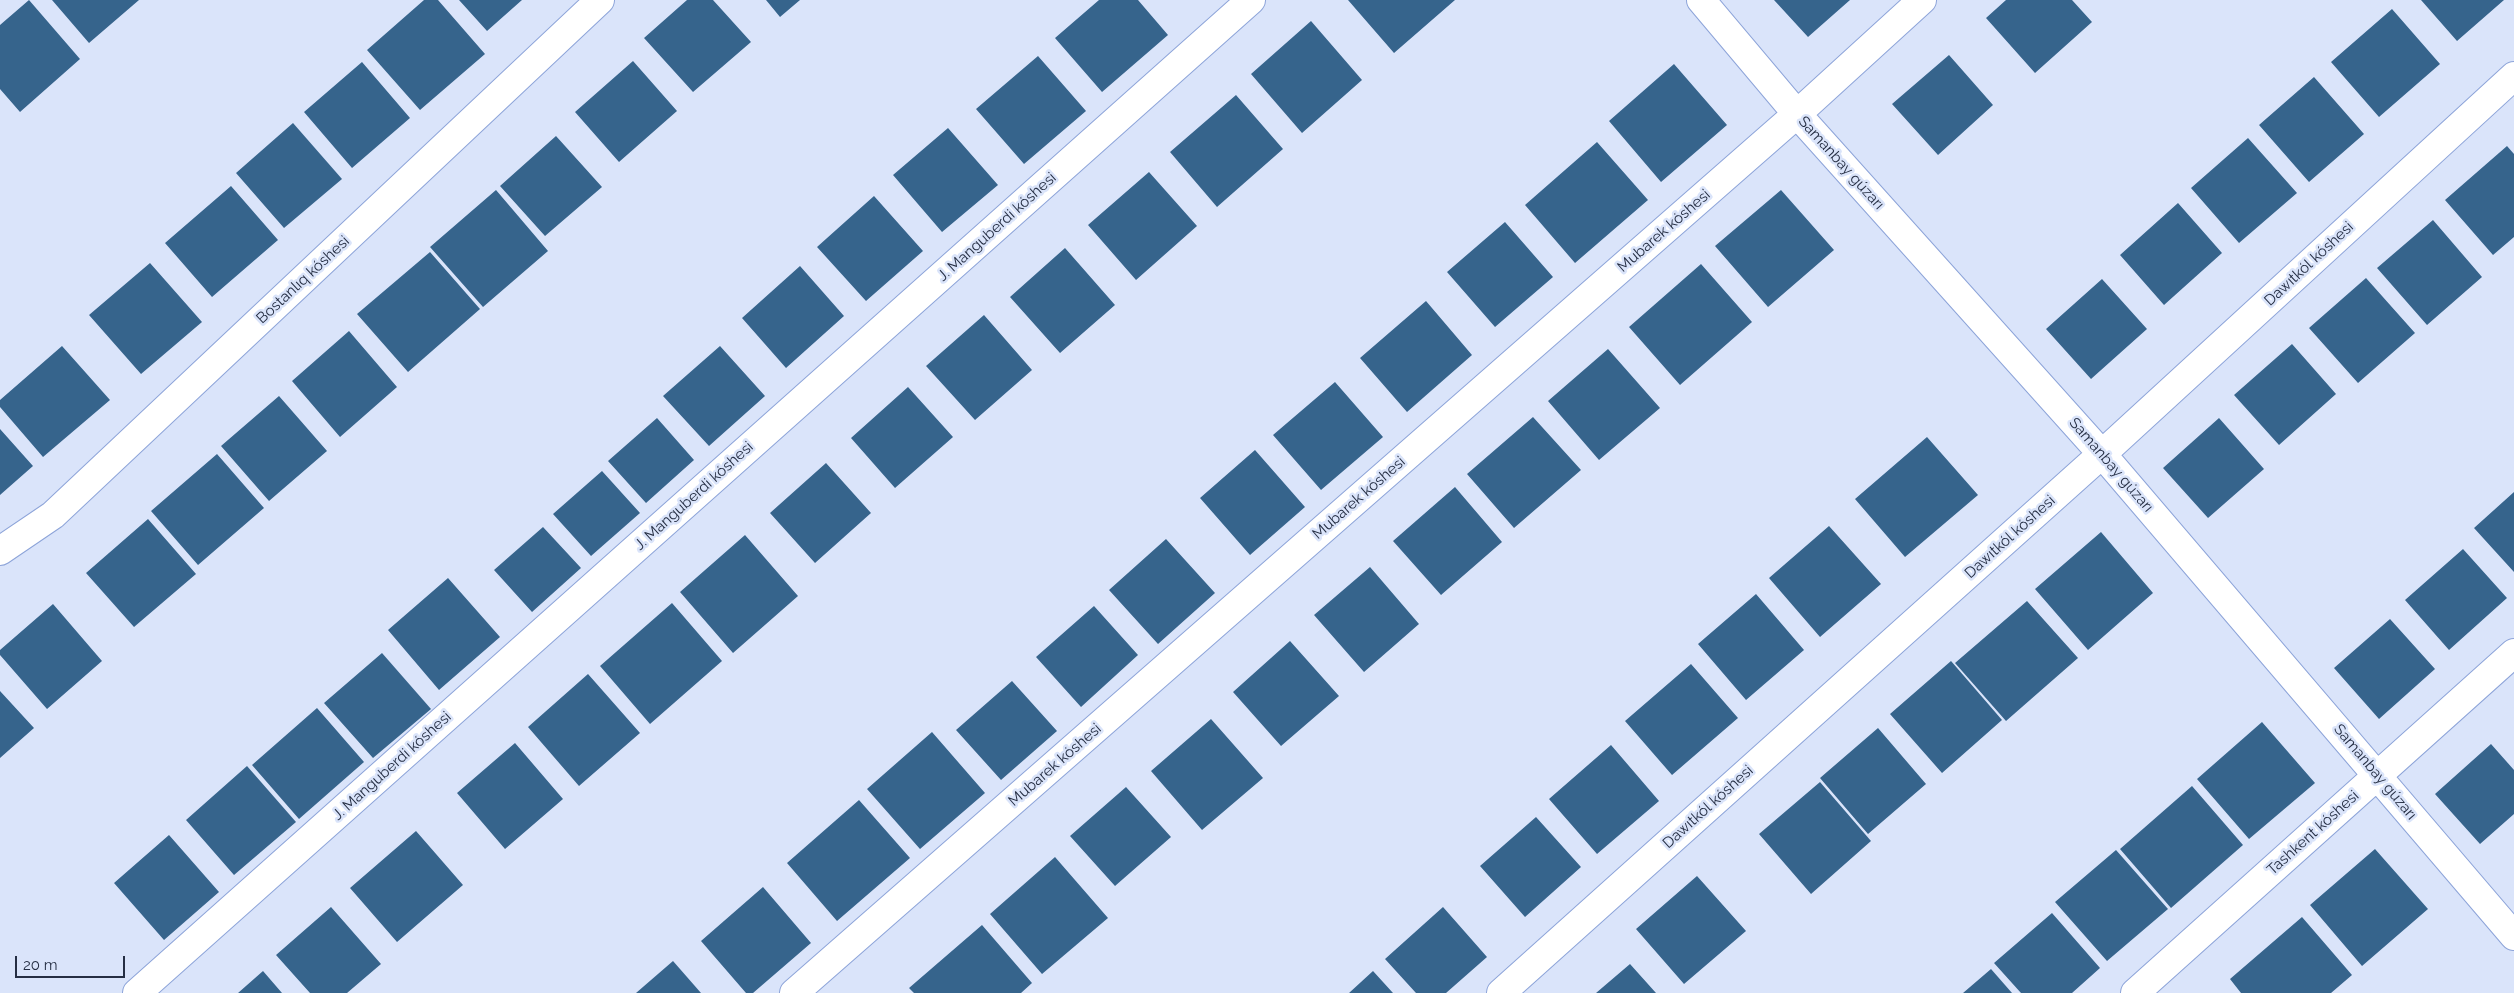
<!DOCTYPE html>
<meta charset="utf-8">
<style>
body{margin:0}
#map{position:relative;width:2514px;height:993px;overflow:hidden;background:#dae4fa;font-family:Raleway,sans-serif}
canvas{display:block}
.scale{position:absolute;left:15px;top:956px;width:110px;height:22px;box-sizing:border-box;border:2px solid #252e43;border-top:0;padding-left:6px;font-size:15px;line-height:18px;white-space:nowrap;color:#252e43;-webkit-text-stroke:4px #dae4fa;paint-order:stroke}
</style>
<div id="map">
<canvas width="2514" height="993"></canvas>
<div class="scale">20 m</div>
</div>
<script>
const c = document.querySelector('canvas').getContext('2d');
c.lineJoin = 'round';
function paint(path, color) {
  c.fillStyle = color;
  c.fill(path, 'evenodd');
}
function toPath(rows) {
  const path = new Path2D();
  for (const r of rows) {
    path.moveTo(r[0], r[1]);
    for (let i = 2; i < r.length; i += 2) path.lineTo(r[i], r[i + 1]);
  }
  return path;
}
function strokePath(path, color, width, dash) {
  c.strokeStyle = color;
  c.lineWidth = width;
  c.lineCap = dash ? 'butt' : 'round';
  c.setLineDash(dash || []);
  c.stroke(path);
}
function drawText(font, color, halo, rows, align = 'center') {
  c.font = font + ' Raleway,sans-serif';
  c.lineWidth = 5;
  c.setLineDash([]);
  c.textBaseline = 'middle';
  c.strokeStyle = halo;
  c.fillStyle = color;
  for (const [text, x, y, turn = 0] of rows) {
    c.save();
    c.translate(x, y);
    c.rotate((+turn || 0) * Math.PI / 180);
    c.textAlign = isNaN(turn) ? turn : align;
    if (halo) c.strokeText(text, 0, 0);
    c.fillText(text, 0, 0);
    c.restore();
  }
}
const building = toPath([
 [29,0,80,59,20,112,0,89,0,25],
 [52,0,139,0,89,43],
 [424,0,438,0,485,54,420,110,367,50],
 [459,0,522,0,487,31],
 [687,0,713,0,751,42,693,92,644,38],
 [766,0,800,0,780,17],
 [1099,0,1138,0,1168,35,1102,92,1055,38],
 [1348,0,1455,0,1394,53],
 [1774,0,1850,0,1808,37],
 [2006,0,2072,0,2092,22,2035,73,1986,18],
 [2421,0,2504,0,2457,41],
 [2392,9,2440,64,2379,117,2331,62],
 [1311,21,1362,80,1302,133,1251,74],
 [1949,55,1993,105,1938,155,1892,104],
 [1038,56,1086,111,1024,164,976,109],
 [633,61,677,111,619,162,575,112],
 [362,62,410,118,352,168,304,112],
 [1674,64,1727,125,1661,182,1609,121],
 [2314,77,2364,134,2309,182,2259,125],
 [1236,95,1283,149,1217,207,1170,152],
 [293,123,342,179,284,228,236,173],
 [948,128,998,185,942,232,893,175],
 [556,136,602,187,545,236,500,186],
 [2248,138,2297,193,2239,243,2191,188],
 [1597,142,1648,200,1575,263,1525,205],
 [2507,146,2514,154,2514,237,2493,255,2445,200],
 [1149,172,1197,226,1136,280,1088,225],
 [231,186,278,240,212,297,165,243],
 [496,190,548,251,483,307,430,247],
 [1781,190,1834,250,1768,307,1715,246],
 [874,196,923,251,866,301,817,247],
 [2178,203,2222,253,2164,305,2120,255],
 [2433,220,2482,277,2427,325,2377,268],
 [1505,222,1553,277,1495,327,1447,272],
 [1065,248,1115,305,1060,353,1010,297],
 [430,252,480,309,408,372,357,314],
 [150,263,202,322,141,374,89,315],
 [1701,264,1752,322,1680,385,1629,327],
 [800,266,844,316,786,368,742,318],
 [2366,278,2415,333,2358,383,2309,328],
 [2102,279,2147,329,2091,379,2046,329],
 [1426,301,1472,355,1407,412,1360,358],
 [984,315,1032,370,975,420,926,366],
 [349,331,397,387,340,437,292,381],
 [2292,344,2336,394,2279,445,2234,395],
 [62,346,110,400,43,457,0,407,0,400],
 [720,346,765,396,709,446,663,396],
 [1608,349,1660,408,1599,460,1548,401],
 [1335,382,1383,437,1321,490,1273,435],
 [908,387,953,437,895,488,851,438],
 [279,396,327,451,269,501,221,446],
 [1533,417,1581,470,1514,528,1467,474],
 [657,418,694,460,646,503,608,461],
 [2219,418,2264,469,2208,518,2163,468],
 [0,429,33,466,0,495],
 [1927,437,1978,495,1905,557,1855,499],
 [1255,450,1305,507,1250,555,1200,498],
 [217,454,264,508,198,565,151,511],
 [826,463,871,513,815,563,770,513],
 [602,471,640,513,591,556,553,514],
 [1455,487,1502,542,1441,595,1393,541],
 [2514,492,2514,572,2474,528],
 [148,519,196,574,134,627,86,573],
 [1829,526,1881,584,1820,637,1769,578],
 [543,527,581,568,532,612,494,570],
 [2101,532,2153,593,2088,650,2035,589],
 [745,535,798,596,733,653,680,592],
 [1166,539,1215,593,1158,644,1109,590],
 [2463,549,2507,598,2449,650,2405,600],
 [1370,567,1419,624,1364,672,1314,615],
 [448,578,500,637,439,690,388,630],
 [1756,594,1804,650,1746,700,1698,644],
 [2027,601,2078,658,2006,721,1955,663],
 [672,603,722,661,650,724,600,666],
 [53,604,102,661,47,709,0,655,0,650],
 [1094,606,1138,655,1081,707,1036,657],
 [2390,619,2435,669,2379,719,2334,668],
 [1290,641,1339,696,1281,746,1233,692],
 [382,653,431,709,373,758,324,703],
 [1951,661,2002,720,1942,773,1890,714],
 [1691,664,1738,718,1672,775,1625,721],
 [588,674,640,733,579,786,528,727],
 [1012,681,1057,731,1001,780,956,730],
 [0,691,34,728,0,758],
 [317,708,364,762,299,819,252,765],
 [1211,719,1263,778,1202,830,1151,771],
 [2262,722,2315,783,2249,839,2197,779],
 [1878,728,1926,784,1868,834,1820,778],
 [932,732,985,793,920,849,867,789],
 [515,743,563,799,505,849,457,793],
 [2491,744,2514,770,2514,814,2480,844,2435,794],
 [1611,745,1659,801,1597,854,1549,799],
 [247,766,296,822,234,875,186,820],
 [1820,782,1871,841,1811,894,1759,834],
 [2192,786,2243,845,2171,908,2120,849],
 [1126,787,1171,837,1115,886,1070,836],
 [859,800,910,858,837,921,787,863],
 [1536,817,1581,867,1525,917,1480,866],
 [416,831,463,885,397,942,350,888],
 [169,835,219,892,164,940,114,883],
 [2375,849,2428,909,2362,966,2310,905],
 [2116,850,2168,909,2107,961,2055,902],
 [1055,857,1108,918,1042,974,990,914],
 [1697,876,1746,931,1684,984,1636,929],
 [763,887,811,943,753,993,746,993,701,941],
 [331,907,381,964,347,993,310,993,276,955],
 [1443,907,1487,957,1446,993,1416,993,1385,959],
 [2052,913,2100,968,2072,993,2021,993,1994,963],
 [2302,917,2352,975,2331,993,2241,993,2230,979],
 [982,925,1032,983,1021,993,914,993,909,988],
 [673,961,701,993,636,993],
 [1630,964,1656,993,1596,993],
 [1991,969,2012,993,1963,993],
 [263,971,282,993,238,993],
 [1373,971,1393,993,1349,993]
]);
const minor = toPath([
 [1701,0,1797,114,2102,454,2514,936],
 [0,551,53,515,600,0],
 [137,993,1251,0],
 [794,993,1797,114,1922,0],
 [1501,993,2102,454,2514,76],
 [2135,993,2514,653]
]);
const streetNames = [
 ["Samanbay gúzarı",1841,163,48],
 ["J. Manguberdi kóshesi",997,227,-42],
 ["Mubarek kóshesi",1664,231,-41],
 ["Dawıtkól kóshesi",2309,264,-43],
 ["Bostanlıq kóshesi",303,280,-43],
 ["Samanbay gúzarı",2111,465,49],
 ["J. Manguberdi kóshesi",694,496,-42],
 ["Mubarek kóshesi",1359,498,-41],
 ["Dawıtkól kóshesi",2010,537,-42],
 ["Mubarek kóshesi",1055,765,-41],
 ["J. Manguberdi kóshesi",392,766,-42],
 ["Samanbay gúzarı",2375,772,50],
 ["Dawıtkól kóshesi",1708,807,-42],
 ["Tashkent kóshesi",2313,833,-42]
];
paint(building, '#36648c');
strokePath(minor, '#8da4d9', 30);
strokePath(minor, '#fff', 28);
drawText('15px', '#252e43', '#dae4fa', streetNames);
</script>
